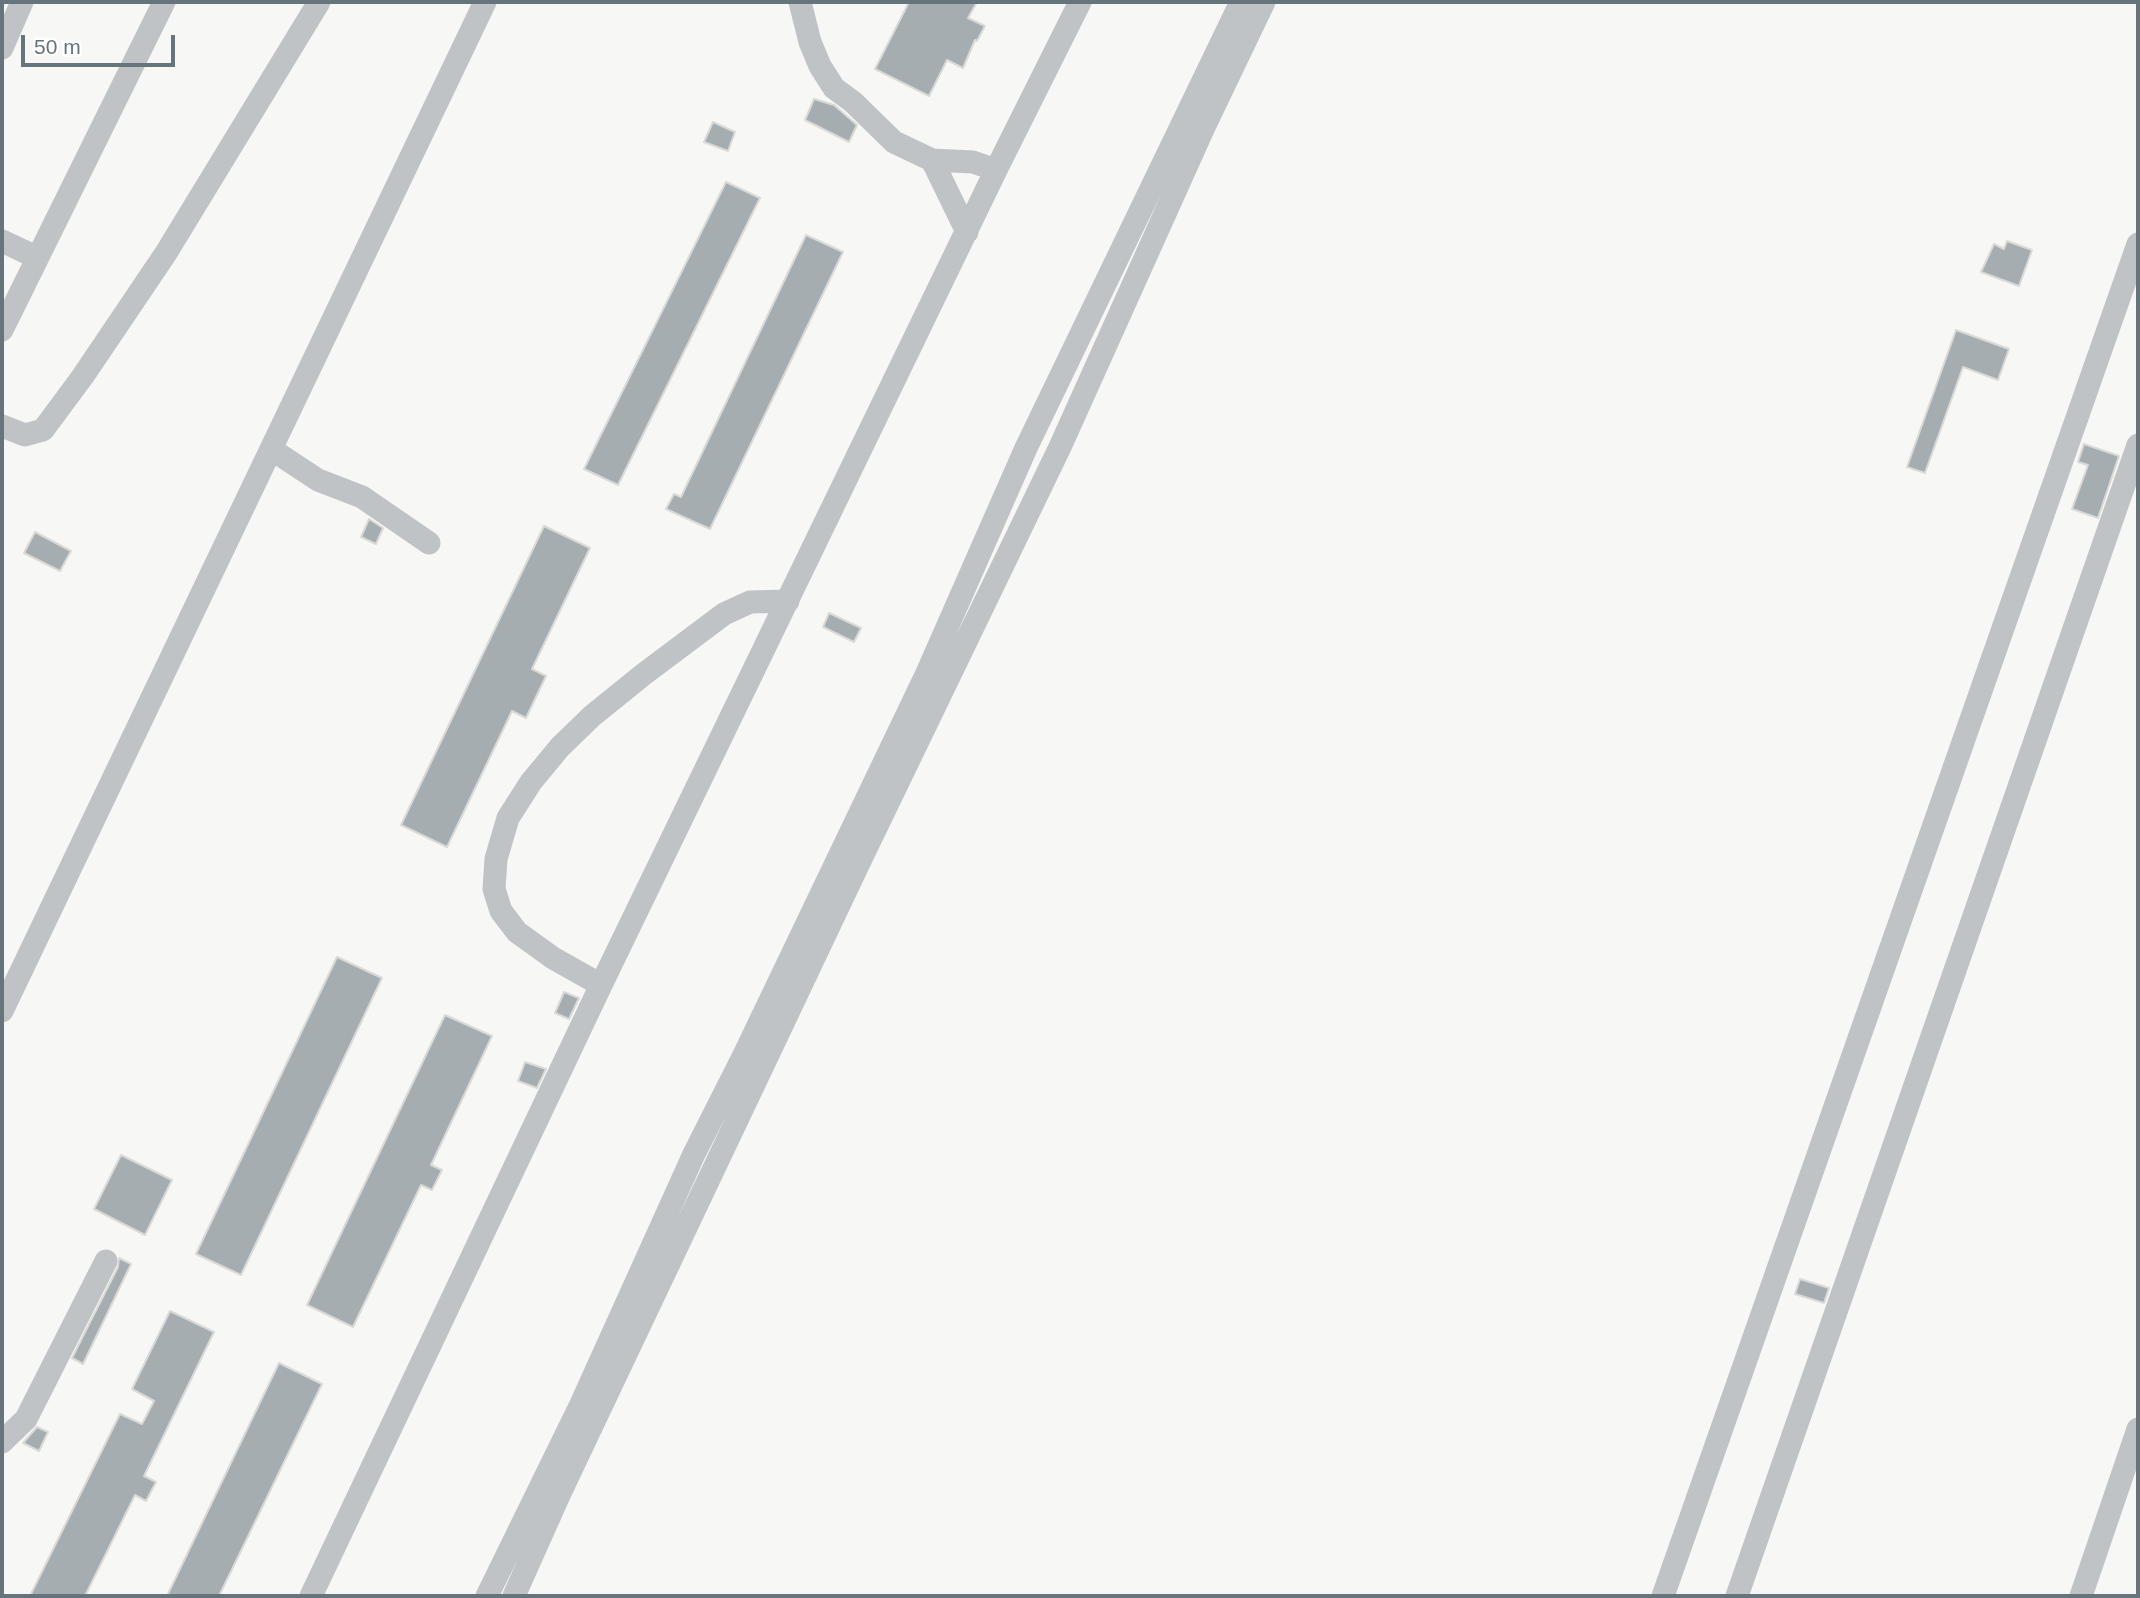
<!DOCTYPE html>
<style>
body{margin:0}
#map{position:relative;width:2140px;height:1598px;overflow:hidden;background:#f7f7f5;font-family:Arial,sans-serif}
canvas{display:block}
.frame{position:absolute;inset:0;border:4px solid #66757c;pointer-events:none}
.scale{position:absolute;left:21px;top:35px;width:154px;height:32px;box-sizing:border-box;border:4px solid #66757c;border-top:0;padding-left:9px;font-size:21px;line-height:24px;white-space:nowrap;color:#66757c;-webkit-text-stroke:5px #fff;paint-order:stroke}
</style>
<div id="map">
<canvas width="2140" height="1598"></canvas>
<div class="frame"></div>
<div class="scale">50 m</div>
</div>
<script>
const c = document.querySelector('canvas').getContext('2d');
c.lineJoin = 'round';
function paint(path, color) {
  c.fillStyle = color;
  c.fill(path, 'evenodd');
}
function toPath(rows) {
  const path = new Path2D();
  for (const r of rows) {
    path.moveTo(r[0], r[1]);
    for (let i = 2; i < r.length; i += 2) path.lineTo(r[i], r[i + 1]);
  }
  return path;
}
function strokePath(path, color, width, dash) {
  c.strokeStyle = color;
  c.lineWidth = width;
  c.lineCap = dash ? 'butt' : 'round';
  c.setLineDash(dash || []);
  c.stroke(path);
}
const building = toPath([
 [909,2,977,2,968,18,985,26,977,41,975,40,963,68,947,60,929,96,875,69,909,2],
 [814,99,834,105,857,125,849,142,805,120,814,99],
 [713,122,735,132,728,151,704,142,713,122],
 [726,182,760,198,618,485,584,469,726,182],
 [806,235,843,252,710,529,666,509,674,494,681,497,806,235],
 [2007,241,2032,250,2019,286,1981,272,1994,244,2004,249,2007,241],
 [1956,330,2009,349,1998,380,1963,367,1925,473,1907,467,1956,330],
 [2084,444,2119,456,2098,518,2072,509,2088,465,2078,462,2084,444],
 [369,519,383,528,376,544,361,537,369,519],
 [544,526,590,548,532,669,546,676,526,718,512,711,447,847,401,825,544,526],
 [35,532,71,551,60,571,24,553,35,532],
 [829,613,861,628,854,642,823,627,829,613],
 [337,957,382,978,241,1275,196,1254,337,957],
 [564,992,579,998,569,1019,555,1013,564,992],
 [445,1015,492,1036,431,1165,442,1170,432,1190,421,1185,353,1327,307,1305,445,1015],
 [525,1062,546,1069,537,1088,518,1081,525,1062],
 [121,1155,172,1180,145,1235,94,1209,121,1155],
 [119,1258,131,1264,83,1364,72,1358,118,1267,119,1258],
 [1800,1279,1829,1288,1824,1303,1795,1294,1800,1279],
 [170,1311,214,1332,144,1476,156,1482,146,1501,135,1495,85,1596,30,1596,120,1414,142,1424,154,1401,132,1389,170,1311],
 [279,1363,322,1384,219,1596,167,1596,279,1363],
 [37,1427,48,1432,39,1451,23,1443,37,1427]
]);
const minor = toPath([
 [800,2,810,42,820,66,834,88,853,102,894,142,932,160,973,162,996,170],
 [2,48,22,2],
 [932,160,967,232],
 [2,241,36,257],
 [2,330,164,2],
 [2,426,25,435,43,430,83,376,166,253,319,2],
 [271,449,318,480,362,497,429,543],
 [601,985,553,958,517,932,501,911,494,889,496,859,508,818,531,782,560,747,592,716,644,674,724,614,750,602,788,601],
 [2,1011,485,2],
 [2,1442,26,1419,106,1261],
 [311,1596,601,985,996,170,1080,2],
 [487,1596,581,1404,694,1154,744,1055,927,673,1026,448,1241,2],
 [514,1596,560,1493,858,865,1060,447,1204,127,1264,2],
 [1663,1596,2138,244],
 [1737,1596,2138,445],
 [2081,1596,2138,1429]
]);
paint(building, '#a5adb1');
strokePath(building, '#d9d9d8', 2);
strokePath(minor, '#bfc3c6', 23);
</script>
